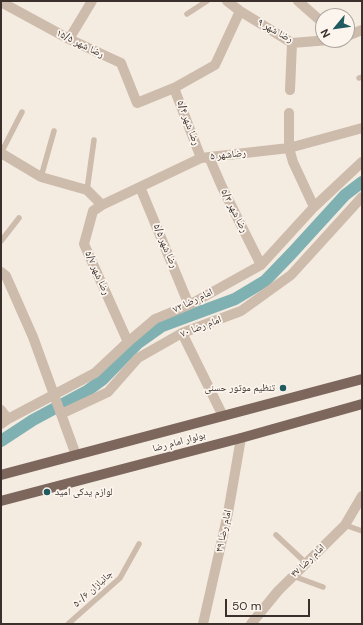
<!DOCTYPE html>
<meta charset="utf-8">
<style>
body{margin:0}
#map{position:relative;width:363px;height:625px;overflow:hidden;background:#f4ebe1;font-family:"DM Sans",sans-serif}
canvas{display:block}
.frame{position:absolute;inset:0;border:2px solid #3b302b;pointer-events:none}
.north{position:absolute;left:315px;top:8px;width:40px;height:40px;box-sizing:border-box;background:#fbf5ee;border:1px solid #aea6a0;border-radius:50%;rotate:241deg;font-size:11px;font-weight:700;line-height:16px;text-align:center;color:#3b302b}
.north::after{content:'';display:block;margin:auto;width:14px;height:18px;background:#1f5a5e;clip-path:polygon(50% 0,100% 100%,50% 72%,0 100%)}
.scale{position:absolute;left:225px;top:599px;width:85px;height:18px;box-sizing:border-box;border:2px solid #3b302b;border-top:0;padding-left:5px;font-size:12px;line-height:14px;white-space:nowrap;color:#3b302b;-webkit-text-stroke:3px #fbf5ee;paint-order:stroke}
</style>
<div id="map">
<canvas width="363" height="625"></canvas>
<div class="frame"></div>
<div class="north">N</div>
<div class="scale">50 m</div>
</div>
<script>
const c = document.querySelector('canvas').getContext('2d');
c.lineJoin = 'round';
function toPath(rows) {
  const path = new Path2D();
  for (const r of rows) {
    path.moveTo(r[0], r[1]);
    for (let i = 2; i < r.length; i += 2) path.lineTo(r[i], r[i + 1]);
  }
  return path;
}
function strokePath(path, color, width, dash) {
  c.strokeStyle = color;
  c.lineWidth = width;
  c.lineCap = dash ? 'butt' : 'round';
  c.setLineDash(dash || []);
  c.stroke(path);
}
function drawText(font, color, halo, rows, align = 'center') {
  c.font = font + ' "DM Sans","Noto Naskh Arabic",sans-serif';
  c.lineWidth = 3.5;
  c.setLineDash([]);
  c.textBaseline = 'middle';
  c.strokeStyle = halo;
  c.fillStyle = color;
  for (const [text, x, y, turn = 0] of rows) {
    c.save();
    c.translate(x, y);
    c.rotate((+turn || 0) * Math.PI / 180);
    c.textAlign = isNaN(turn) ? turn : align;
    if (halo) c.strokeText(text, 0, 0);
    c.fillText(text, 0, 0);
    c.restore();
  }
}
const canal = toPath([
 [1,441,33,420,87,391,102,380,138,343,162,326,235,299,265,281,292,253,345,195,362,182]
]);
const service = toPath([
 [187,14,207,1],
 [359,78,362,77],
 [1,153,22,112],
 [41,177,54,131],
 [87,190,94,140],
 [1,241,19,218],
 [345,525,362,531],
 [276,535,306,563],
 [293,576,323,587],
 [68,624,120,578,139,544]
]);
const minor = toPath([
 [227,1,240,11,292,43,329,40],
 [298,1,323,23],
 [1,2,69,39,121,63,137,103,174,88,215,65,240,11],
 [347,36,362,30],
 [69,39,92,1],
 [174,88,201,158],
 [290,90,292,43],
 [289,113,289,148,293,162,314,207],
 [1,153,41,177,87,190,102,205],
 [209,157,222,187,261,265],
 [140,187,189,305],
 [1,272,6,276,33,337,61,414],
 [182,333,223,416],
 [128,342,84,244,93,211,102,205,201,158,289,148,362,128],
 [1,410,8,419],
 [1,424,8,419,95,373,128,342,155,319,189,305,261,265,314,207,362,162],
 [76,455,61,414,108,392,138,358,182,333,241,311,291,275,362,197],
 [203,624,228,513,241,438],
 [251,624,278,591,345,525,362,496]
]);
const primary = toPath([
 [1,475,362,379],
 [1,501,241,438,362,404]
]);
const markers = [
 [283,388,4,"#1f5a5e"],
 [47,492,4,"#1f5a5e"]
];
const streetNames = [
 ["رضا شهر ۹",275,31,29],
 ["رضا شهر ۱۵/۵",80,44,26],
 ["رضا شهر ۵/۴",188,123,69],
 ["رضاشهر ۵",228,155,-6],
 ["۵/۳ رضا شهر",234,211,63],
 ["رضا شهر ۵/۵",165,246,67],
 ["رضا شهر ۵/۷",97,273,66],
 ["امام رضا ۷۲",193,301,-26],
 ["امام رضا ۷۰",201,327,-21],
 ["بولوار امام رضا",179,442,-15],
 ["امام رضا ۴۹",224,531,-78],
 ["امام رضا ۴۷",308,561,-44],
 ["جانبازان ۵۰/۶",93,589,-42]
];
const poiNames = [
 ["تنظیم موتور حسنی",275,388],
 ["لوازم یدکی امید",55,492,"left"]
];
strokePath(canal, '#7fb0b2', 12);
strokePath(service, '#cdbbac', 5.5);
strokePath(minor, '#cdbbac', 10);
strokePath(primary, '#7d675c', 10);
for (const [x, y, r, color] of markers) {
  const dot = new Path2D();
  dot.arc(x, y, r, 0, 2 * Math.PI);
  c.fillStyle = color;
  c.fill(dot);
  strokePath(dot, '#fbf5ee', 1.5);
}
drawText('10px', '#3b302b', '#fbf5ee', streetNames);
drawText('10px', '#3b302b', '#fbf5ee', poiNames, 'right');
</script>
